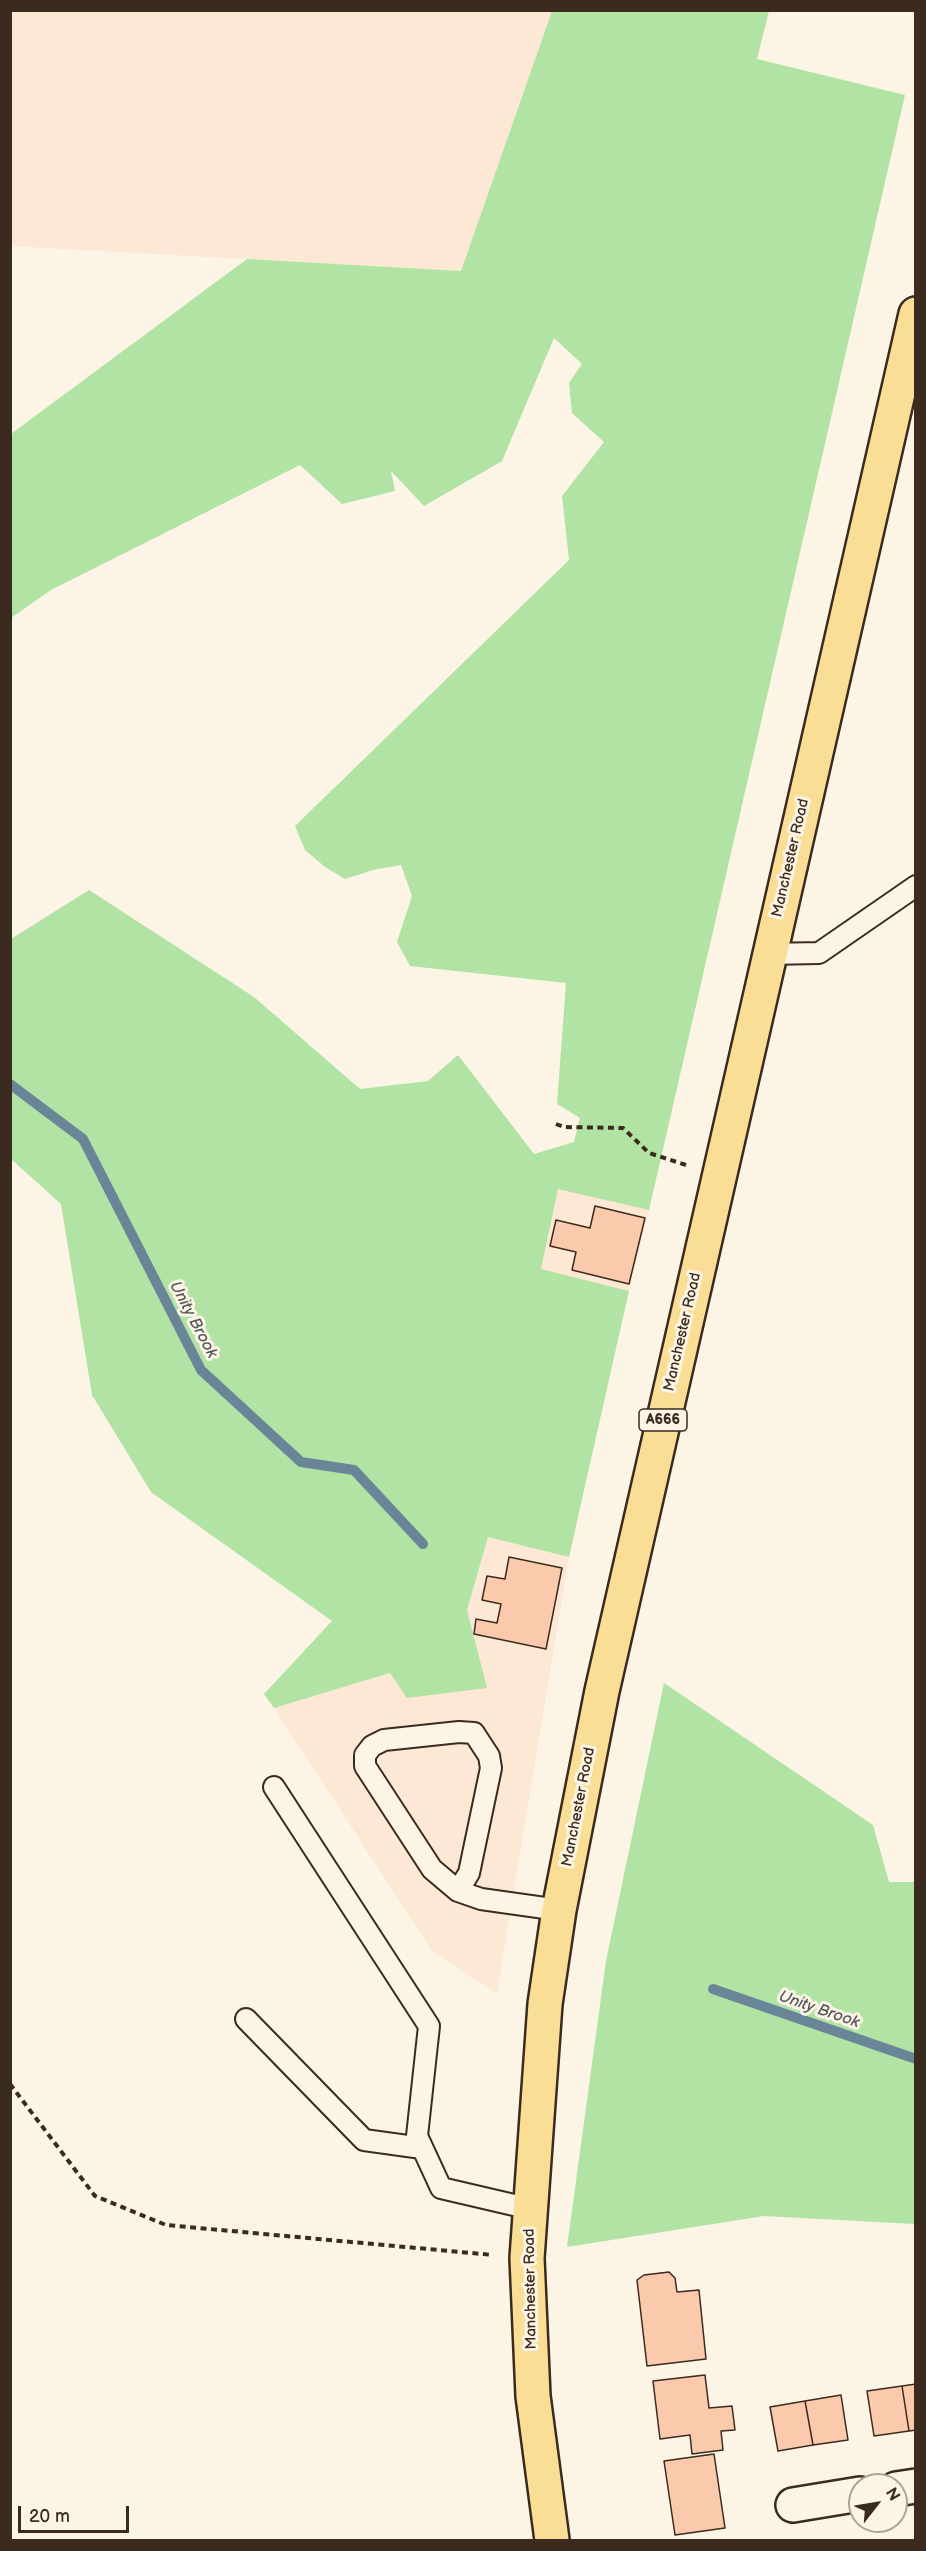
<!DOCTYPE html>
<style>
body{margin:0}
#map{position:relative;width:926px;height:2551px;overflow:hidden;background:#fcf5e5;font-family:"Balsamiq Sans",sans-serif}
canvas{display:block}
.frame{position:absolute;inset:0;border:12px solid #3b2a1e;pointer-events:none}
.north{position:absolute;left:848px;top:2473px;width:60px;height:60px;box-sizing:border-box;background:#fcf5e5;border:2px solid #afa495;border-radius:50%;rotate:59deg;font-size:16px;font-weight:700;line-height:24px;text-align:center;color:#3b2a1e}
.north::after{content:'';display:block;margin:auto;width:21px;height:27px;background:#3b2a1e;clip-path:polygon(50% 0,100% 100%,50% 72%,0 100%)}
.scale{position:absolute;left:18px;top:2506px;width:111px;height:27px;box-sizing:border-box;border:3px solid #3b2a1e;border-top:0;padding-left:8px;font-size:18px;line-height:21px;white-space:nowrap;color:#3b2a1e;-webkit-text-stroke:4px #fcf5e5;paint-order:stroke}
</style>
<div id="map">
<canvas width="926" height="2551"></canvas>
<div class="frame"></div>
<div class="north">N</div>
<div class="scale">20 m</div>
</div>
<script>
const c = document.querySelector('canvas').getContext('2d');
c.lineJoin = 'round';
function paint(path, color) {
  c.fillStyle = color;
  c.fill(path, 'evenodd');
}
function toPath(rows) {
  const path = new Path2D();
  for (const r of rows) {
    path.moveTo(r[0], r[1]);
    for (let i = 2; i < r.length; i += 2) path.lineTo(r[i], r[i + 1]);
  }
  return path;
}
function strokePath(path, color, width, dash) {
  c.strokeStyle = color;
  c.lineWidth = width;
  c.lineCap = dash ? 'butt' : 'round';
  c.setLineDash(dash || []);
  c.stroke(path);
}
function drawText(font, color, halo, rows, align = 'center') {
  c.font = font + ' "Balsamiq Sans",sans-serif';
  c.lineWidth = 6;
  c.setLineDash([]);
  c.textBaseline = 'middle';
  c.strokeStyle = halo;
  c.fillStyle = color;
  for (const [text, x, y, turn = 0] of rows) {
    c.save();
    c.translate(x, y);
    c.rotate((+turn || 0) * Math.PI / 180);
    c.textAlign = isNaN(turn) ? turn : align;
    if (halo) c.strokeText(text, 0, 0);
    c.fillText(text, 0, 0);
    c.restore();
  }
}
const built = toPath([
 [10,11,552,11,461,271,11,246],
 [558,1188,649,1210,629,1291,541,1270],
 [488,1537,569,1557,497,1993,432,1951,274,1708,390,1673,486,1688,467,1610]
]);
const green = toPath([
 [552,11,769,11,757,59,905,95,649,1210,558,1189,541,1269,629,1291,569,1557,488,1537,467,1610,487,1688,407,1698,390,1673,274,1708,264,1694,332,1621,151,1492,92,1395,61,1204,11,1159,11,939,89,890,254,997,360,1089,428,1081,458,1055,534,1154,574,1142,580,1118,557,1104,566,983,410,966,397,942,412,896,401,865,373,870,345,879,325,867,305,850,295,826,569,560,562,496,604,442,572,413,569,383,582,364,554,338,502,461,424,506,391,471,395,491,342,504,300,465,51,590,11,618,11,434,247,259,461,271],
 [664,1683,873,1825,889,1882,915,1882,915,2224,764,2216,567,2247,606,1961]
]);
const stream = toPath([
 [10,1084,83,1139,201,1370,301,1462,354,1470,423,1544],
 [713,1989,916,2059]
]);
const building = toPath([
 [595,1206,645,1218,629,1284,572,1270,576,1252,550,1246,556,1220,590,1228,595,1206],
 [509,1557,562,1568,546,1649,474,1634,476,1619,497,1623,501,1604,482,1600,487,1576,505,1579,509,1557],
 [669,2272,675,2278,677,2292,699,2290,706,2359,647,2366,637,2280,644,2275,669,2272],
 [705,2375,709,2408,732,2406,735,2430,721,2431,723,2450,692,2454,690,2435,660,2439,653,2381,705,2375],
 [916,2384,916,2430,909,2431,902,2386,916,2384],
 [902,2386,909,2431,874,2436,867,2391,902,2386],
 [841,2395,848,2440,813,2445,805,2401,841,2395],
 [805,2401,813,2445,778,2451,770,2407,805,2401],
 [714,2454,725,2528,675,2535,664,2461,714,2454]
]);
const path = toPath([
 [556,1124,564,1127,623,1128,649,1153,686,1165],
 [10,2084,95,2196,166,2225,493,2255]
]);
const service = toPath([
 [768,954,819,953,916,886],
 [274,1787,429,2026,417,2136,441,2188,531,2209],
 [458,1891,469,1873,491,1768,489,1756,474,1733,459,1732,384,1740,372,1746,365,1755,365,1766,432,1869,458,1891,481,1899,559,1910],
 [246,2019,364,2140,422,2148]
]);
const minor = toPath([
 [896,2489,916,2486],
 [793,2505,860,2494]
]);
const primary = toPath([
 [552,2540,533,2396,527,2258,545,2004,559,1910,602,1691,916,314]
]);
const shields = [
 [663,1420,48]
];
const shieldNames = [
 ["A666",663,1420]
];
const streetNames = [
 ["Manchester Road",791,858,-77],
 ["Manchester Road",683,1332,-77],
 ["Manchester Road",579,1807,-79],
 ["Manchester Road",531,2289,-91]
];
const waterNames = [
 ["Unity Brook",193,1320,62],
 ["Unity Brook",819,2010,19]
];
paint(built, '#fce8d4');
paint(green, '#b0e3a4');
strokePath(stream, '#6a8598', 10);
paint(building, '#fbc9ab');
strokePath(building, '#3b2a1e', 1.5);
strokePath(service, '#3b2a1e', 24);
strokePath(minor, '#3b2a1e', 38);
strokePath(primary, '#3b2a1e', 38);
strokePath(path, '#3b2a1e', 4, [6, 4.5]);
strokePath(service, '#fcf5e5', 20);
strokePath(minor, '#fcf5e5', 33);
strokePath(primary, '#fbde96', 33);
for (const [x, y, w] of shields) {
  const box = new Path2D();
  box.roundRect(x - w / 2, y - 11, w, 22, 4.5);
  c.fillStyle = '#fcf5e5';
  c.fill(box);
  strokePath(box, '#3b2a1e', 1.5);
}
drawText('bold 14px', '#3b2a1e', null, shieldNames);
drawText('15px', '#3b2a1e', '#fcf5e5', streetNames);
drawText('italic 16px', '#53585b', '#fcf5e5', waterNames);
</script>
